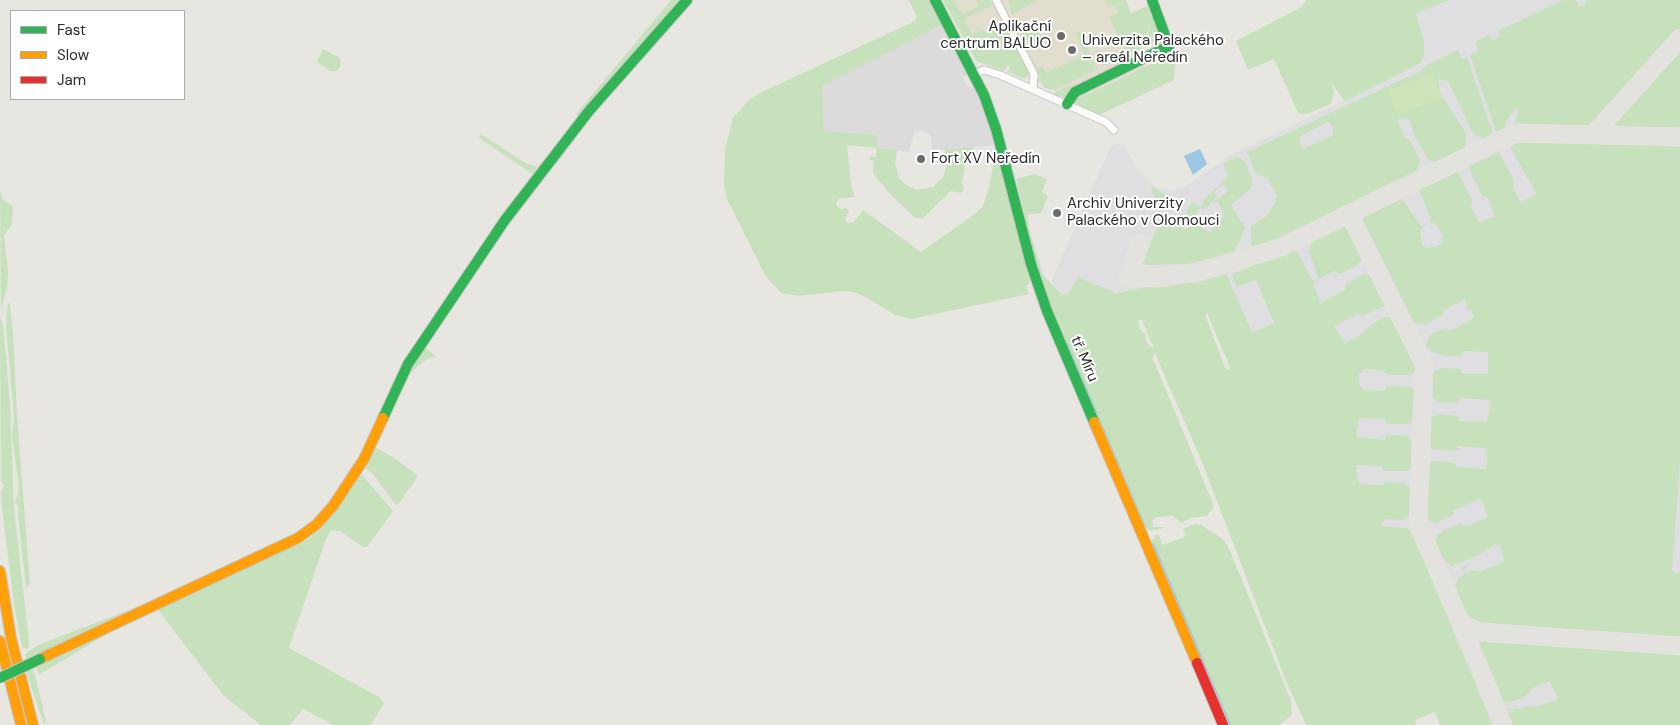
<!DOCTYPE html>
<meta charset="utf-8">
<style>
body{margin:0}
#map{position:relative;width:1680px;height:725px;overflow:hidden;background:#e8e6e0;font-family:"DM Sans",sans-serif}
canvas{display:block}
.legend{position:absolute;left:10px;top:10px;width:175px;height:90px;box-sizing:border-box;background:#fff;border:1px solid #aaa;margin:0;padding:6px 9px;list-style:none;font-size:15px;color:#2a2a2a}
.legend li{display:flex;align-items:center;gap:10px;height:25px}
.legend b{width:25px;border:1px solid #aaa}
</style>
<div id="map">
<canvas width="1680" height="725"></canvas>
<ul class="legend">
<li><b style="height:6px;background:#30b455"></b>Fast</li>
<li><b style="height:6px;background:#ff9f0a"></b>Slow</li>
<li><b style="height:6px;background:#e5322d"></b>Jam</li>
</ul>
</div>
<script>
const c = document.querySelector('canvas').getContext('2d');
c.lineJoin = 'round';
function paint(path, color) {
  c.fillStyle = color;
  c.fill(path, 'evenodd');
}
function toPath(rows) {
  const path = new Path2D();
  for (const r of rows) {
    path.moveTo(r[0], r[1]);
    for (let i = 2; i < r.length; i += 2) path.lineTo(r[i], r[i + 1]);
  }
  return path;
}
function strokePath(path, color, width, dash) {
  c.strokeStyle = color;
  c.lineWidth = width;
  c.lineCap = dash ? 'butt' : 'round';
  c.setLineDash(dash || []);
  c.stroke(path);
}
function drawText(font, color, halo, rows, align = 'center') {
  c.font = font + ' "DM Sans",sans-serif';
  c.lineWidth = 4;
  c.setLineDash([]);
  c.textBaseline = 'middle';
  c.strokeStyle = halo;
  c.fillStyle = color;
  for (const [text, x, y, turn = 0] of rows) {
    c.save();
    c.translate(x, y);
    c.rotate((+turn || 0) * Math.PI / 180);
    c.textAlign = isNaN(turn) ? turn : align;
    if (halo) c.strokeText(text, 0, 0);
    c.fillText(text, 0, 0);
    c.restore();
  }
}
const industrial = toPath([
 [942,26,964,68,963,77,967,85,976,90,996,145,932,151,931,138,928,133,921,130,914,133,909,152,877,148,877,135,824,132,821,86]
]);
const education = toPath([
 [946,0,1105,0,1116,6,1148,74,1083,105,1021,74,1021,57,984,54]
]);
const airport = toPath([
 [1410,0,1680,0,1680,725,1447,725,1203,282,1058,298,1051,282,1111,146,1123,143,1138,171,1153,185,1162,189,1174,191,1183,187,1229,156,1419,64,1420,22]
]);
const green = toPath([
 [671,0,683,0,580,118,576,114],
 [691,0,673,22,588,117,522,203,424,347,437,357,428,358,405,377,435,327,519,206,549,166,593,111],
 [909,0,931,0,967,74,963,77,964,68,941,26,822,86,824,131,877,135,877,148,897,150,895,164,899,178,906,185,917,190,933,187,943,177,946,167,945,150,973,147,971,162,965,165,962,183,964,189,961,193,951,191,923,218,915,218,887,191,873,173,874,161,870,160,870,156,876,157,877,148,847,145,851,184,855,197,838,199,836,205,841,209,847,208,849,212,845,219,847,223,853,223,863,210,921,252,976,213,983,206,990,185,996,145,1030,281,1026,287,1029,294,912,319,895,315,862,295,852,292,841,291,799,296,781,293,766,277,727,199,724,185,725,149,733,118,748,101,762,92,915,21,917,17],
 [943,0,954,0,962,15,979,6,976,0,990,0,992,5,964,19,972,35,980,31,988,32,1006,26,1029,69,1027,78,1023,79,1008,72,1010,67,1007,65,1004,71,976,61],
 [1008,0,1039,0,1012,14],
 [1105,0,1126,0,1131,13,1148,6,1151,19,1143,48,1104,66,1095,51,1098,50,1103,59,1124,48,1109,17,1119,13,1116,6,1108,6],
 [1306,0,1449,0,1416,13,1424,41,1424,55,1419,64,1345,101,1330,82,1334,91,1331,104,1309,113,1301,114,1298,113,1274,59,1248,70,1236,41,1294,11,1302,7],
 [1563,0,1576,0,1579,7,1587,4,1585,0,1680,0,1680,133,1513,128,1519,111,1516,108,1510,114,1502,133,1497,134,1470,55,1479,51,1475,42,1489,35,1492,40,1500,36,1498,31],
 [1152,14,1163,41,1160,48,1157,41,1145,47],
 [1034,22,1042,38,1028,44,1020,28],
 [1080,31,1097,69,1054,90,1044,88,1037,69,1042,66,1046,73,1085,54,1075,33],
 [323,49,340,58,341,66,337,71,330,71,317,62],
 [1458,50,1462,59,1467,57,1493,135,1491,139,1488,140,1473,134,1448,81,1438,80,1440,93,1466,133,1466,144,1461,154,1442,164,1429,160,1416,139,1409,119,1407,118,1397,120,1404,136,1411,142,1420,160,1416,176,1287,240,1260,249,1251,246,1251,227,1266,216,1274,205,1277,195,1267,178,1256,174,1247,152,1418,72,1429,64],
 [1329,121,1333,127,1333,135,1303,149,1298,137],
 [1176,52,1174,80,1099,115,1074,102,1079,94,1081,98],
 [1070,85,1072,90,1065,98,1052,94],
 [481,134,525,163,537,167,534,175,479,138],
 [1520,135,1680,141,1680,462,1672,570,1674,573,1680,573,1680,636,1670,641,1483,628,1474,624,1464,616,1453,592,1459,577,1465,574,1462,569,1459,571,1461,568,1470,565,1464,569,1465,574,1474,570,1480,572,1505,561,1500,546,1496,544,1477,556,1452,566,1439,557,1435,543,1438,535,1444,530,1460,524,1468,526,1488,517,1481,499,1453,510,1453,515,1436,523,1432,522,1425,515,1422,499,1425,475,1431,462,1440,461,1454,463,1457,467,1486,469,1487,460,1486,448,1459,446,1457,451,1433,449,1426,443,1428,421,1432,417,1440,414,1458,416,1459,421,1487,422,1490,403,1489,400,1461,398,1457,403,1438,402,1430,395,1431,374,1440,368,1460,369,1463,374,1488,374,1488,352,1463,351,1461,356,1447,356,1437,354,1425,347,1421,349,1425,347,1429,337,1435,332,1447,328,1449,331,1474,318,1472,311,1467,308,1465,299,1444,310,1443,315,1426,324,1412,323,1361,225,1358,213,1398,193,1421,226,1428,223,1420,230,1422,245,1426,248,1436,247,1442,243,1443,235,1436,224,1429,222,1431,219,1417,184,1450,167,1459,174,1472,201,1471,207,1479,223,1495,216,1488,198,1482,195,1469,168,1468,158,1491,147,1497,149,1513,179,1513,186,1520,202,1537,195,1509,145,1510,138],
 [1238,157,1244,161,1252,180,1251,188,1231,205,1245,228,1234,253,1188,264,1142,265,1162,215,1179,235,1173,226,1177,223,1185,230,1192,224,1185,215,1192,203,1200,206,1194,220,1196,224,1210,232,1225,215,1218,202,1213,203,1217,197,1219,199,1228,190,1223,184,1214,192,1216,196,1205,210,1201,208,1204,199,1228,177,1223,163],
 [1034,174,1047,179,1042,192,1048,196,1041,213,1027,215,1029,228,1043,275,1062,295,1068,294,1078,277,1116,293,1203,276,1224,269,1252,333,1274,323,1256,280,1237,287,1233,278,1232,274,1250,267,1249,263,1240,267,1235,267,1235,266,1286,249,1298,253,1312,280,1316,280,1313,284,1321,303,1345,290,1346,284,1365,274,1375,276,1386,297,1384,306,1362,316,1358,314,1334,326,1345,343,1364,333,1365,329,1379,320,1386,317,1397,319,1416,351,1418,368,1412,374,1407,375,1388,375,1382,370,1364,369,1359,374,1359,384,1363,390,1384,391,1387,386,1411,387,1418,393,1417,418,1407,424,1386,424,1385,419,1359,418,1356,437,1385,440,1387,435,1401,435,1407,436,1413,444,1417,444,1414,464,1407,471,1383,471,1382,466,1356,465,1358,479,1359,483,1370,485,1382,485,1386,482,1403,483,1413,490,1411,516,1402,520,1386,519,1381,523,1382,526,1415,529,1427,553,1477,676,1500,725,1440,725,1435,712,1415,720,1417,725,1306,725,1286,681,1202,462,1154,351,1153,359,1214,506,1207,516,1191,518,1181,523,1173,516,1156,517,1152,520,1153,527,1165,527,1158,530,1149,530,1142,526,1043,291,1046,289,1033,250,1016,179],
 [1207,313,1230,367,1230,369,1226,370,1205,315],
 [1142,320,1153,346,1153,348,1146,342,1145,333,1140,330,1138,321],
 [1153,187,1166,196,1165,203,1157,203,1151,189],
 [0,190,3,200,13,206,13,215,11,226,4,235,8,272,7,288,1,311],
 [1339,222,1350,229,1363,255,1361,260,1358,265,1340,274,1334,271,1317,280,1318,277,1309,252,1313,236],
 [8,303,10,304,13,333,17,415,30,584,26,588,18,514,19,507,15,502,19,489,12,434,14,417,6,326],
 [0,317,3,325,10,404,14,508,29,642,29,648,25,649,22,647,14,604,2,508,1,493,4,485,1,481],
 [375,447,396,459,418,476,397,506,372,473,365,468],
 [357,475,363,476,393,511,367,547,363,547,340,531,331,530,326,539,289,648,379,697,384,703,371,725,334,725,303,709,290,725,261,725,224,696,158,610,289,546,301,544,320,530],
 [1195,524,1201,525,1224,540,1231,553,1291,701,1292,715,1279,725,1227,725,1151,548,1152,540,1156,535,1159,534,1162,545,1183,538,1185,535,1183,529],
 [129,610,130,612,26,659,25,654,38,645],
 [126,623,40,674,38,673,37,666],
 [1486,637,1680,652,1680,725,1510,725,1505,720,1510,716,1502,714,1513,712,1514,710,1506,711,1508,708,1520,709,1530,705,1536,707,1558,699,1550,681,1533,688,1526,696,1511,702,1499,701,1487,671,1483,671,1483,661,1476,653,1479,641],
 [30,670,33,670,37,683,46,722,44,724,28,677,27,672]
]);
const pitch = toPath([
 [1432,73,1442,97,1398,115,1388,91]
]);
const water = toPath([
 [1200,149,1207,164,1193,175,1184,156]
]);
const stream = toPath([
 [1067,344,1144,525],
 [1153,544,1230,725]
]);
const taxiway = toPath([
 [1589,134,1594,133,1602,125,1680,38],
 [1343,217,1349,217,1353,221,1424,364,1418,524,1461,624,1480,632,1680,646],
 [1140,244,1132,266,1137,272,1152,277],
 [1128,277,1159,278,1199,272,1279,248,1516,133,1680,137],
 [1461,624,1503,725]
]);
const street = toPath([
 [996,0,1034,74,1033,89],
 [974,74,984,70,1000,75,1106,122,1114,130]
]);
const fast = toPath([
 [935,0,984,95,996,129,1031,264,1047,311,1094,422],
 [1067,104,1075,92,1169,46,1152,0],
 [383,418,408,364,505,220,589,111,687,0]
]);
const slow = toPath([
 [1094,422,1197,663],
 [0,571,11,638,33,725],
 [0,641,21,725],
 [40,659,298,538,317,524,333,506,364,459,383,418]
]);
const jam = toPath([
 [1197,663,1223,725]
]);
const fastBridge = toPath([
 [0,678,40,659]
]);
const markers = [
 [1061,36,5,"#6c6c6a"],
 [1072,50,5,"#6c6c6a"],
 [921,159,5,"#6c6c6a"],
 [1057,213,5,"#6c6c6a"]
];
const poiNames = [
 ["Aplikační",1051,27,"right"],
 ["centrum BALUO",1051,44,"right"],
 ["Univerzita Palackého",1082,41],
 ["– areál Neředín",1082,58],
 ["Fort XV Neředín",931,159],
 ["Archiv Univerzity",1067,204],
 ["Palackého v Olomouci",1067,221]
];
const streetNames = [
 ["tř. Míru",1084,359,67]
];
paint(industrial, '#dddadb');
paint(education, '#e2decf');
paint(airport, '#dfdfe2');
paint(green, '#c7e1bc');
paint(pitch, '#cfe4ba');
paint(water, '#9ac7e3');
strokePath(stream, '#9ac7e3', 2);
strokePath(taxiway, '#e3e2df', 19);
strokePath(street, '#c6c5c5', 9);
strokePath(fast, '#c6c5c5', 12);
strokePath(slow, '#c6c5c5', 12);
strokePath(jam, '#c6c5c5', 12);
strokePath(street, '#fcfbfa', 7);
strokePath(fast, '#30b455', 10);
strokePath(slow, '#ff9f0a', 10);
strokePath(jam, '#e5322d', 10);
strokePath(fastBridge, '#c6c5c5', 12, []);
strokePath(fastBridge, '#30b455', 10);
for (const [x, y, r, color] of markers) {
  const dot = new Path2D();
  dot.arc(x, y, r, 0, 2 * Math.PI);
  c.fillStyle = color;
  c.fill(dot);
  strokePath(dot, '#fff', 2);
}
drawText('15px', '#2a2a2a', '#fff', poiNames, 'left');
drawText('15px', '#2a2a2a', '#fff', streetNames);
</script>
